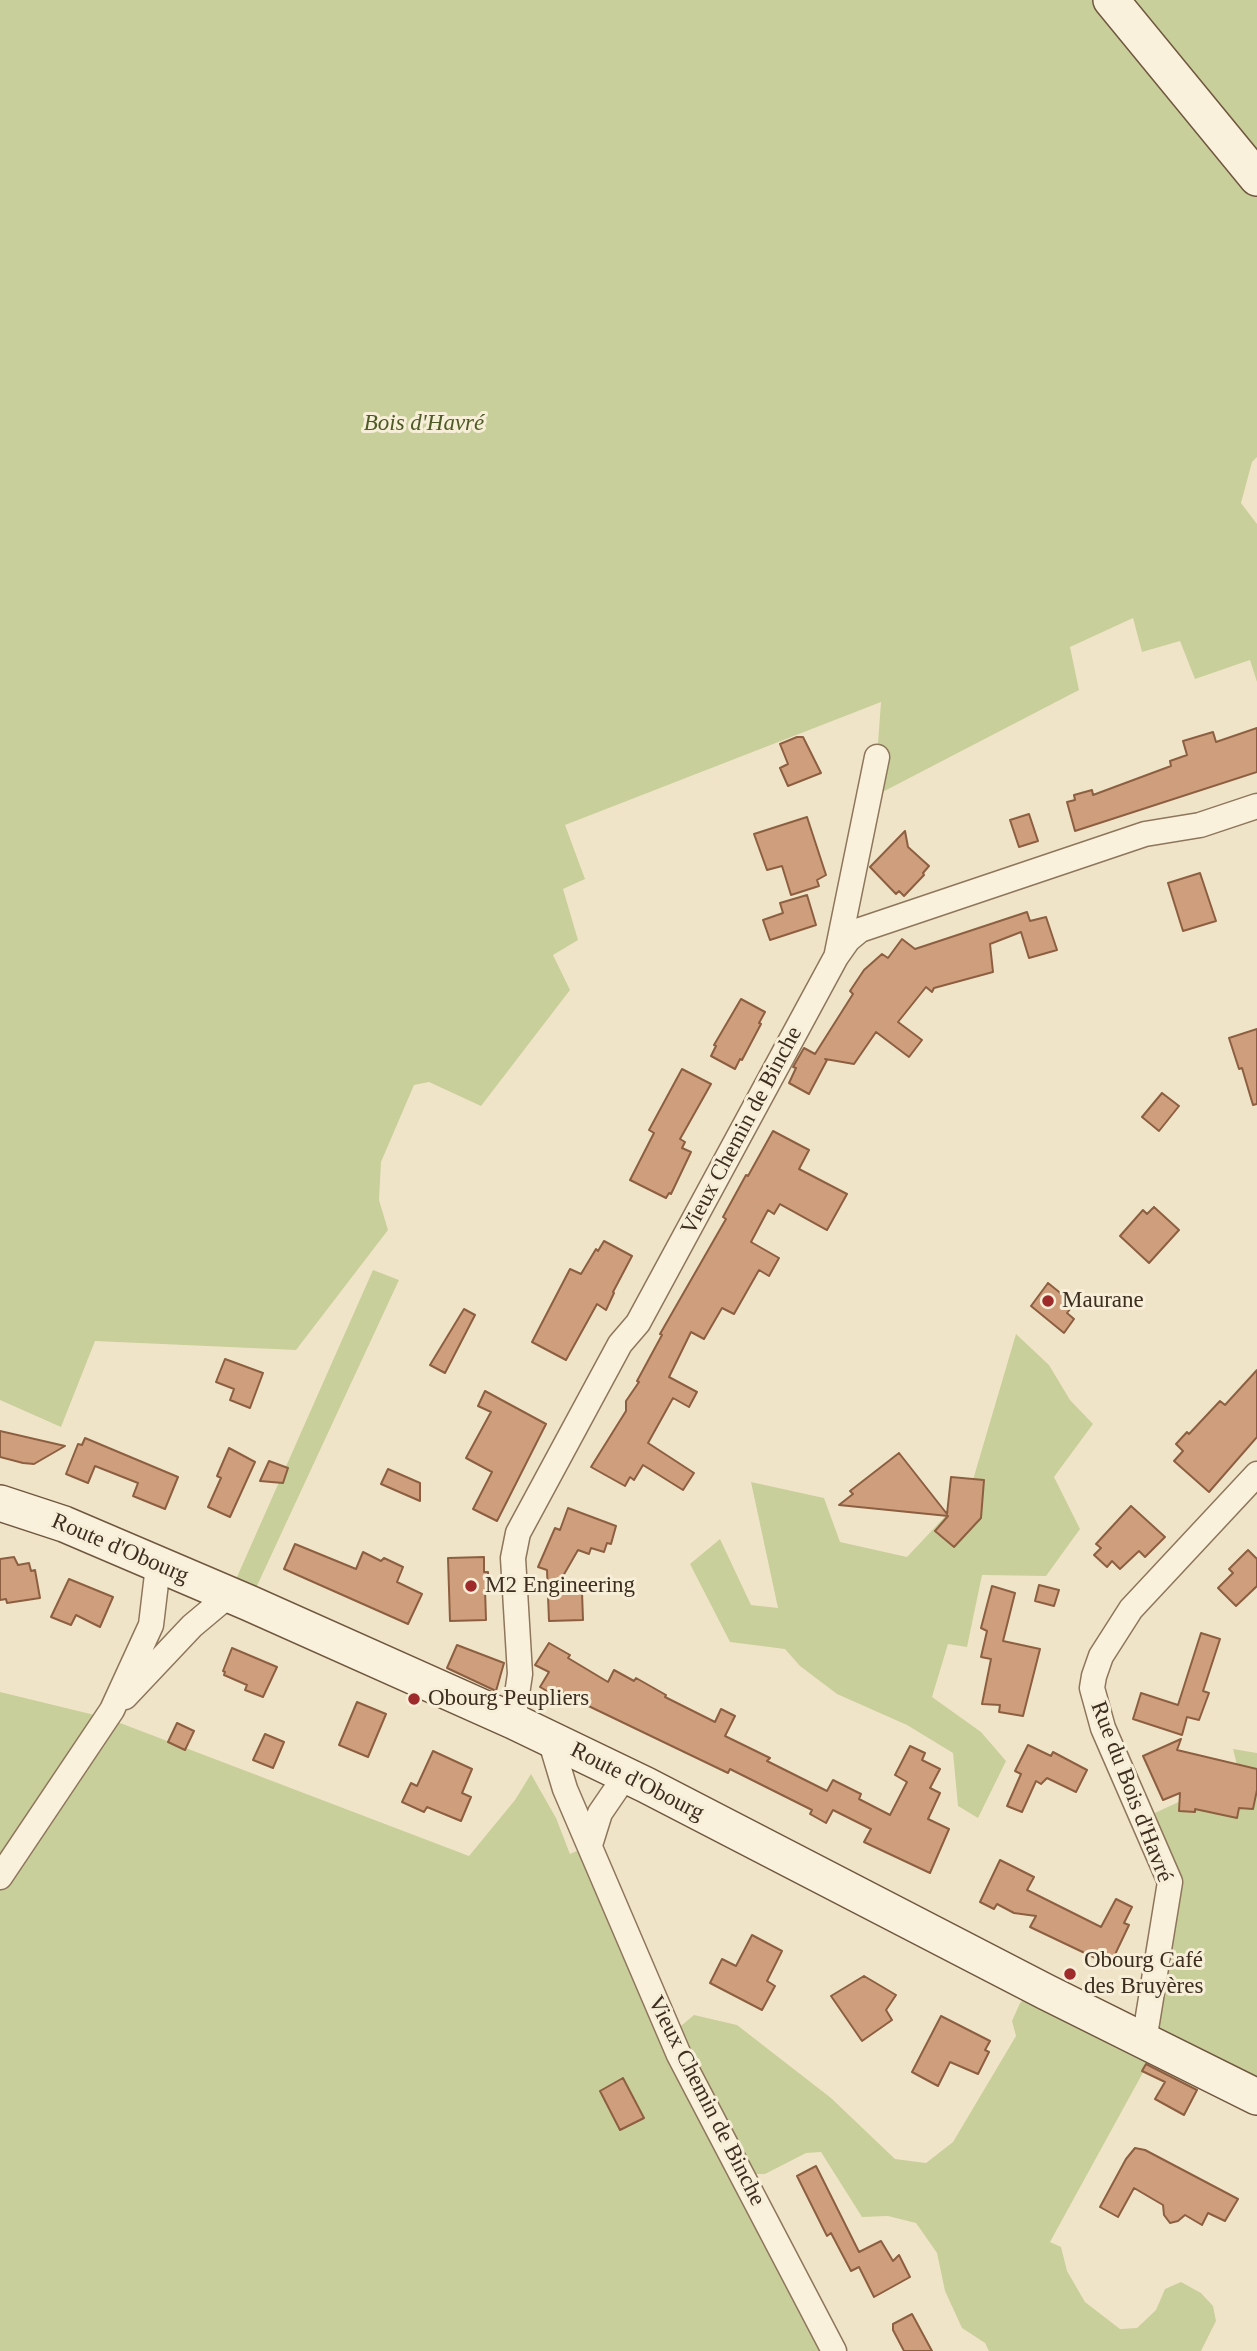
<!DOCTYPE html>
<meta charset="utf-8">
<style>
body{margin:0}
canvas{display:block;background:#f0e4c8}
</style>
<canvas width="1257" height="2351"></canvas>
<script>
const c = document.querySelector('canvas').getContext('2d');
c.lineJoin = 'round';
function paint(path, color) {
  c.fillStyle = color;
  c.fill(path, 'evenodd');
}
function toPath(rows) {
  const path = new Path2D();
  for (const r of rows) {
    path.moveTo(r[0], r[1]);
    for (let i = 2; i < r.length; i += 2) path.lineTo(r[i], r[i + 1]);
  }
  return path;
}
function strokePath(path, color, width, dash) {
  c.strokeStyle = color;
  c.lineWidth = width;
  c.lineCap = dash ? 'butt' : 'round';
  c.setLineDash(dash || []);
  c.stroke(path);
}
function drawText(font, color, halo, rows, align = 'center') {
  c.font = font + ' Georgia,serif';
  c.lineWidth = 6;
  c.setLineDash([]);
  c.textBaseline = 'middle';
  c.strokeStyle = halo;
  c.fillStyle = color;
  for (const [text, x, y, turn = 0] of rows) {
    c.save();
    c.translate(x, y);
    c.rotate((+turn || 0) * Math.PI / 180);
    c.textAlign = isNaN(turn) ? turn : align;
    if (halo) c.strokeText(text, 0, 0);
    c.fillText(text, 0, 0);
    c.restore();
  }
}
const green = toPath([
 [0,0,1257,0,1257,457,1252,462,1241,503,1257,524,1257,682,1250,660,1195,679,1180,641,1142,652,1133,618,1070,647,1079,690,869,799,877,757,881,702,565,825,585,879,563,889,578,940,553,955,570,990,481,1106,429,1082,414,1085,381,1162,379,1200,388,1230,296,1350,95,1341,61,1427,0,1400],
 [373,1270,399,1280,249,1603,229,1595],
 [1016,1334,1049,1365,1070,1400,1093,1424,1054,1477,1080,1529,1046,1576,982,1575,967,1647,948,1644,932,1697,981,1732,1006,1761,978,1818,958,1806,953,1753,907,1725,837,1694,800,1666,785,1649,730,1642,690,1564,720,1539,751,1605,778,1608,751,1482,824,1498,840,1542,907,1557,970,1490],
 [0,1692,107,1718,469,1856,515,1800,531,1774,556,1818,570,1854,590,1845,676,2030,694,2015,737,2025,831,2098,895,2159,926,2163,953,2142,1016,2036,1012,2021,1020,2003,1032,1991,1144,2040,1170,1883,1142,1819,1200,1792,1246,1801,1233,1749,1257,1753,1257,2097,1157,2047,1050,2242,1061,2247,1067,2271,1085,2302,1120,2329,1137,2328,1156,2310,1165,2289,1181,2282,1201,2293,1213,2306,1216,2321,1201,2351,989,2351,985,2343,962,2328,945,2291,937,2253,916,2223,888,2216,862,2217,821,2152,806,2153,765,2174,742,2174,834,2351,0,2351]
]);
const building = toPath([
 [1257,728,1257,772,1075,831,1067,802,1075,800,1074,795,1092,790,1093,795,1171,766,1170,761,1187,755,1183,741,1213,732,1216,742,1257,728],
 [797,737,803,737,821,773,788,786,780,768,788,764,780,744,797,737],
 [1029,814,1038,841,1019,847,1010,820,1029,814],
 [807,817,826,875,817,880,819,886,791,895,782,866,767,870,754,834,807,817],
 [905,831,908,847,929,866,923,873,924,875,904,896,899,891,896,894,870,867,905,831],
 [1200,873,1216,921,1183,931,1168,883,1200,873],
 [807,895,816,925,770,940,763,920,783,913,780,903,807,895],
 [1027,912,1030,921,1046,917,1057,950,1029,958,1021,932,990,944,993,972,934,988,932,992,926,987,898,1022,922,1040,909,1057,876,1032,854,1064,825,1059,827,1060,809,1094,789,1083,796,1068,793,1067,804,1048,815,1054,853,994,850,991,864,970,882,954,888,958,902,939,915,949,1027,912],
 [741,999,765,1012,759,1023,761,1024,742,1060,740,1059,735,1069,711,1056,716,1046,714,1045,741,999],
 [1257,1029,1257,1104,1253,1105,1242,1068,1239,1069,1229,1038,1257,1029],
 [682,1069,711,1084,680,1139,685,1142,682,1148,691,1152,671,1194,669,1193,666,1198,630,1180,654,1133,649,1130,682,1069],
 [1162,1093,1179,1106,1159,1131,1142,1117,1162,1093],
 [773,1131,809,1150,799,1169,847,1194,827,1230,780,1204,774,1214,768,1210,751,1242,779,1258,769,1276,759,1270,734,1314,722,1308,704,1339,691,1332,669,1377,697,1392,689,1407,673,1398,648,1443,694,1473,683,1490,643,1465,634,1480,630,1477,625,1486,591,1467,626,1411,626,1401,639,1382,637,1381,662,1335,660,1334,726,1219,723,1217,746,1175,748,1176,773,1131],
 [1154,1207,1179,1230,1149,1263,1120,1236,1143,1210,1147,1214,1154,1207],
 [604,1241,632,1256,613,1292,614,1293,606,1310,597,1304,566,1360,532,1342,570,1269,581,1274,596,1249,598,1251,604,1241],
 [1048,1283,1074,1304,1067,1313,1074,1319,1064,1333,1031,1306,1048,1283],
 [464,1309,475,1315,445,1373,430,1365,464,1309],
 [225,1359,263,1373,250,1408,230,1400,234,1389,216,1382,225,1359],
 [1257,1370,1257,1437,1209,1492,1174,1461,1183,1451,1176,1444,1187,1432,1189,1434,1220,1401,1225,1405,1257,1370],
 [485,1391,546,1424,497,1521,473,1509,492,1472,466,1458,491,1412,478,1406,485,1391],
 [0,1431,65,1446,34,1464,23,1463,0,1457,0,1431],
 [85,1438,178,1477,165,1509,133,1496,138,1483,95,1466,88,1483,66,1474,78,1444,82,1445,85,1438],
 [229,1448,255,1462,230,1517,208,1507,221,1478,217,1476,229,1448],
 [899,1453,947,1514,951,1477,984,1480,981,1518,954,1547,935,1531,948,1516,839,1505,853,1494,850,1491,899,1453],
 [269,1461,288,1468,283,1483,260,1481,269,1461],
 [388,1469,420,1483,420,1501,381,1484,388,1469],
 [1131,1506,1165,1537,1145,1557,1139,1551,1120,1569,1112,1561,1107,1567,1094,1555,1101,1548,1096,1544,1131,1506],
 [568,1508,616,1526,611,1544,607,1543,604,1552,591,1548,589,1554,578,1550,555,1590,573,1589,573,1592,582,1592,583,1620,549,1621,547,1570,538,1567,555,1528,560,1530,568,1508],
 [295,1544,356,1569,363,1552,381,1561,384,1558,403,1567,397,1582,422,1594,408,1624,284,1569,295,1544],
 [1248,1550,1257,1559,1257,1586,1236,1606,1218,1588,1233,1573,1229,1569,1248,1550],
 [14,1557,18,1565,29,1563,31,1571,35,1570,40,1598,7,1603,6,1599,0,1600,0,1559,14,1557],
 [484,1557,484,1572,488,1572,489,1589,485,1589,486,1620,450,1621,448,1558,484,1557],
 [69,1579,113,1597,100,1627,76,1615,71,1625,51,1617,69,1579],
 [1039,1585,1059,1590,1054,1606,1035,1601,1039,1585],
 [992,1586,1015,1593,1003,1641,1040,1649,1023,1716,999,1712,1000,1705,982,1704,991,1659,981,1657,987,1631,981,1628,992,1586],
 [1201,1633,1220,1639,1203,1691,1209,1693,1199,1720,1187,1717,1182,1735,1133,1719,1141,1693,1178,1705,1201,1633],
 [549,1643,570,1655,568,1658,608,1682,614,1670,634,1681,636,1678,666,1695,665,1697,715,1722,721,1709,735,1716,725,1736,770,1758,767,1761,827,1791,833,1780,861,1794,859,1799,890,1815,907,1782,895,1775,910,1746,925,1753,922,1760,940,1769,930,1788,940,1793,928,1819,949,1829,930,1873,864,1842,871,1829,833,1810,826,1823,810,1814,812,1810,730,1769,728,1773,576,1700,557,1689,554,1695,540,1687,549,1672,535,1665,549,1643],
 [457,1645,504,1663,496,1691,447,1668,457,1645],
 [232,1648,277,1667,263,1697,245,1690,247,1685,224,1675,225,1672,223,1671,232,1648],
 [357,1702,386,1714,368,1757,339,1745,357,1702],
 [177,1723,194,1731,185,1750,168,1742,177,1723],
 [265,1734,284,1742,273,1768,253,1760,265,1734],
 [1181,1739,1177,1750,1257,1769,1257,1790,1253,1809,1239,1808,1237,1818,1195,1809,1195,1812,1179,1811,1180,1793,1163,1800,1143,1756,1181,1739],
 [1028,1745,1051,1756,1053,1752,1087,1770,1076,1792,1047,1778,1041,1784,1036,1781,1022,1812,1007,1806,1021,1774,1015,1771,1028,1745],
 [433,1751,472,1769,462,1793,471,1797,461,1821,427,1807,424,1812,402,1802,411,1783,417,1786,433,1751],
 [1000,1860,1034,1877,1027,1890,1101,1927,1116,1899,1132,1907,1124,1923,1129,1925,1110,1965,1030,1927,1036,1916,1014,1913,997,1904,994,1909,980,1902,1000,1860],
 [752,1935,782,1951,767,1981,775,1986,762,2010,710,1983,722,1959,736,1966,752,1935],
 [864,1976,896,1995,886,2010,892,2020,862,2041,831,1996,864,1976],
 [941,2016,990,2041,985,2050,989,2052,978,2074,950,2062,938,2086,912,2072,941,2016],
 [1146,2064,1197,2090,1184,2115,1155,2099,1165,2082,1142,2071,1146,2064],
 [623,2078,644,2118,620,2130,600,2091,623,2078],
 [1135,2148,1145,2150,1238,2199,1225,2221,1208,2213,1202,2225,1185,2215,1178,2221,1170,2223,1164,2215,1163,2205,1134,2188,1118,2217,1100,2207,1126,2159,1135,2148],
 [816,2166,859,2252,881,2241,893,2261,899,2255,910,2277,874,2297,859,2267,851,2271,831,2233,827,2236,797,2176,816,2166],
 [912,2314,932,2351,904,2351,893,2330,893,2324,912,2314]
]);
const minor = toPath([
 [837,953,877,757],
 [125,1697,192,1626,229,1595],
 [513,1721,520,1674,513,1558,518,1533,620,1344,638,1323,836,957,848,940,860,930,1145,834,1200,825,1257,806],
 [550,1739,565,1789,679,2055,834,2351],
 [590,1845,600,1813,626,1775],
 [0,1877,112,1710,151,1625,158,1566],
 [1144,2041,1170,1882,1103,1728,1092,1688,1094,1676,1101,1656,1131,1609,1257,1474]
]);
const secondary = toPath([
 [1111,0,1257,178],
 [0,1503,64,1524,249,1603,513,1721,646,1785,1046,1992,1257,2097]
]);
const markers = [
 [1048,1301,7,"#9e2a2b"],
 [471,1586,7,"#9e2a2b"],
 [414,1699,7,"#9e2a2b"],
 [1070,1974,7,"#9e2a2b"]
];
const parkNames = [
 ["Bois d'Havré",424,424]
];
const streetNames = [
 ["Vieux Chemin de Binche",742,1131,-62],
 ["Route d'Obourg",120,1549,23],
 ["Route d'Obourg",637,1782,27],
 ["Rue du Bois d'Havré",1131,1792,69],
 ["Vieux Chemin de Binche",706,2101,63]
];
const poiNames = [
 ["Maurane",1062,1301],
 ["M2 Engineering",485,1586],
 ["Obourg Peupliers",428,1699],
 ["Obourg Café",1084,1961],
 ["des Bruyères",1084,1987]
];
paint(green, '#c9cf9b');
paint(building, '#cf9f7d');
strokePath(building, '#8d5f41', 2);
strokePath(minor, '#8d765c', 27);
strokePath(secondary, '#6f573f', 38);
strokePath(minor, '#faf1dc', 24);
strokePath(secondary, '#faf1dc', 35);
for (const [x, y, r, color] of markers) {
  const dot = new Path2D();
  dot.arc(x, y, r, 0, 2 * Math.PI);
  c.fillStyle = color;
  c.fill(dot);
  strokePath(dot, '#f7eed8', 2.5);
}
drawText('italic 23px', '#4d5a26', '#f7eed8', parkNames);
drawText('23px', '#3d2e20', '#f7eed8', streetNames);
drawText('23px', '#3d2e20', '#f7eed8', poiNames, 'left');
</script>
